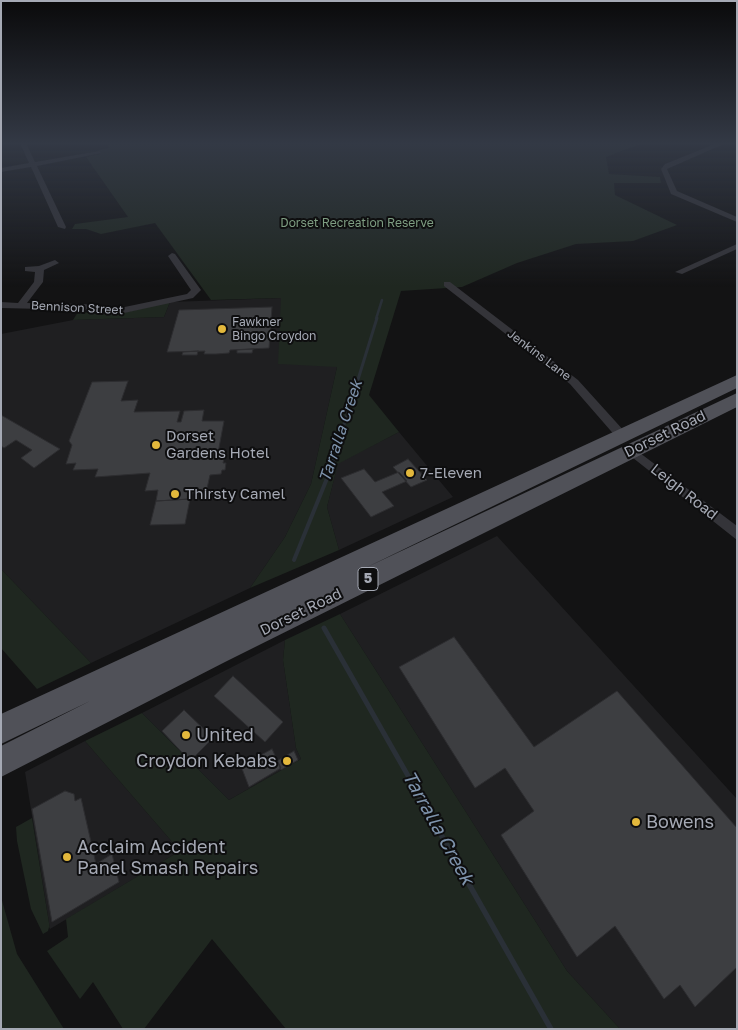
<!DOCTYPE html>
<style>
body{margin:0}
#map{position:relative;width:738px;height:1030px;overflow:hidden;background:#131314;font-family:"Golos Text",sans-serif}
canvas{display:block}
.frame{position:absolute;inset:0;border:2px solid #a5a9b4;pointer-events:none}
</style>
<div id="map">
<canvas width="738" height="1030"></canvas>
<div class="frame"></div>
</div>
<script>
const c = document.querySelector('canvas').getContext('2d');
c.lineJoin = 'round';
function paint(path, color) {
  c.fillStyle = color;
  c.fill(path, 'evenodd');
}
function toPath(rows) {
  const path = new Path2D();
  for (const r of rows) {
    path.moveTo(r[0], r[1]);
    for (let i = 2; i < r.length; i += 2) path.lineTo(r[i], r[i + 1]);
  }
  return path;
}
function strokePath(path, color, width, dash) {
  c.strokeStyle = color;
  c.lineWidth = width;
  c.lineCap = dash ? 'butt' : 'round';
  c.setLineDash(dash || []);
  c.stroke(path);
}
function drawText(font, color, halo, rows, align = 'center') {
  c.font = font + ' "Golos Text",sans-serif';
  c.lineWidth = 4;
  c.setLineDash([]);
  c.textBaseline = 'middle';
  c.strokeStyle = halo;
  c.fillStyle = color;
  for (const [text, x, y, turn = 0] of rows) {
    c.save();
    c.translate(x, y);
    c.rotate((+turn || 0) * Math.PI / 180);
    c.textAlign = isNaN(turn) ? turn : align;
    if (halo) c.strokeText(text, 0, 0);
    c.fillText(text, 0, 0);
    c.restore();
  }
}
const built = toPath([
 [281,298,337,367,311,484,285,537,250,588,91,663,1,569,1,334,73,320,164,317,170,302],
 [399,432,453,497,339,550,327,507,338,463],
 [497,536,737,799,737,1029,620,1029,567,971,340,614],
 [285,640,283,660,296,748,301,759,229,800,142,713],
 [85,741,180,851,50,929,25,772]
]);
const green = toPath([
 [107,143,643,143,606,157,609,174,660,177,661,183,614,183,615,195,677,225,633,241,576,244,517,263,462,287,401,291,369,395,399,432,338,464,327,507,339,550,250,588,285,537,311,484,337,367,278,364,281,298,211,300,155,223,101,234,86,229,72,229,75,224,128,217,86,157,100,154,98,150,110,148],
 [170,302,164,317,73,320,78,312,118,314],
 [1,569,91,663,37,689,1,648],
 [340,614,567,971,620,1029,286,1029,212,939,144,1029,123,1029,93,982,80,999,47,951,68,937,66,919,180,851,85,741,142,713,229,800,301,759,296,748,283,660,285,640],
 [32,818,50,929,49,927,48,931,43,934,31,909,17,841,16,827],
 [1,897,17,954,64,1029,1,1029]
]);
const streamFar4 = toPath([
 [376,319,382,300]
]);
const streamFar3 = toPath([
 [339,441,377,318]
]);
const streamFar2 = toPath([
 [294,560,332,466,340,440]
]);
const streamFar1 = toPath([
 [324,628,415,788]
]);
const stream = toPath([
 [414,787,551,1029]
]);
const building = toPath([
 [272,307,269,348,230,350,229,353,216,354,204,354,205,351,167,352,179,310,272,307],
 [253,349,252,353,237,353,237,350,253,349],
 [198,351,197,355,182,355,183,352,198,351],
 [128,381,121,401,138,400,134,412,180,411,177,422,181,422,184,411,204,410,202,421,224,421,218,453,222,453,221,459,224,459,223,463,226,463,225,470,222,470,221,474,210,475,206,493,192,493,191,499,156,501,158,490,145,491,150,473,95,477,98,469,73,470,76,463,66,464,72,445,69,441,92,382,128,381],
 [1,415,60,449,34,468,21,458,32,450,16,440,4,448,1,446,1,415],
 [408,459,427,480,411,487,393,467,408,459],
 [364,469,375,482,399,472,407,481,382,492,394,506,371,517,341,478,364,469],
 [190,499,185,524,150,525,156,501,190,499],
 [454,637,534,747,617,691,737,828,737,967,695,1007,680,985,664,999,615,926,577,957,501,835,534,811,505,768,475,788,399,667,454,637],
 [233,676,283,722,265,742,214,696,233,676],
 [184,710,213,738,190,761,162,731,184,710],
 [272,749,281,768,249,787,241,766,272,749],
 [294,751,298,760,281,770,277,761,294,751],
 [65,791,74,794,75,801,81,798,96,864,112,854,119,882,52,922,32,809,65,791]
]);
const street = toPath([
 [20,143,26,143,35,162,99,151,102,153,37,166,66,227,65,229,58,227,31,167,1,172,1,168,29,163,20,143],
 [717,143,726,143,667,169,677,191,737,217,737,222,671,194,661,169,665,164,717,143],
 [737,244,737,249,682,274,675,272,737,244],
 [172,253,175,254,201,290,193,298,115,315,84,310,1,308,1,302,18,303,34,282,35,272,25,271,25,267,39,266,55,260,59,263,44,270,43,282,27,303,84,304,115,309,187,294,191,290,168,256,172,253],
 [444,282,450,282,578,380,625,432,627,435,625,438,617,438,570,384,444,286,444,282],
 [632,447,737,526,737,540,628,454,626,451,628,448,632,447]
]);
const primary = toPath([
 [737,375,737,388,363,569,737,393,737,407,225,662,1,777,1,746,90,701,1,744,1,714,737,375]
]);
const markers = [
 [222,329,5,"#e3b83c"],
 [156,445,5,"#e3b83c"],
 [410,473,5,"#e3b83c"],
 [175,494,5,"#e3b83c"],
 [186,735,5,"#e3b83c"],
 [287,761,5,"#e3b83c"],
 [636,822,5,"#e3b83c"],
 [67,857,5,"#e3b83c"]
];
const farParknames = [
 ["Dorset Recreation Reserve",357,223]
];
const farStreetnames = [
 ["Bennison Street",77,308,3],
 ["Jenkins Lane",539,355,37]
];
const farPoinames = [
 ["Fawkner",232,322],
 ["Bingo Croydon",232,336]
];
const shields = [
 [368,579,20]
];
const shieldNames = [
 ["5",368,579]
];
const streetNames = [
 ["Dorset Road",665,434,-26],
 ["Leigh Road",684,492,38],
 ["Dorset Road",301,612,-26]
];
const poiNames = [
 ["Dorset",166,436],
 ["Gardens Hotel",166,453],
 ["7-Eleven",420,473],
 ["Thirsty Camel",185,494]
];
const waterNames = [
 ["Tarralla Creek",341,431,-72]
];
const nearPoinames = [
 ["United",196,735],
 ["Croydon Kebabs",277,761,"right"],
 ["Bowens",646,822],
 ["Acclaim Accident",77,847],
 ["Panel Smash Repairs",77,868]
];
const nearWaternames = [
 ["Tarralla Creek",438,828,61]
];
paint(built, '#1f1f21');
paint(green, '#1f2720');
strokePath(streamFar4, '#2a3037', 2.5);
strokePath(streamFar3, '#2a3037', 3);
strokePath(streamFar2, '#2a3037', 4);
strokePath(streamFar1, '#2a3037', 5);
strokePath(stream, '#2a3037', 5.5);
paint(building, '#3d3e41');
strokePath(building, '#2d2d30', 1);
paint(street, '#343439');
paint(primary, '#505158');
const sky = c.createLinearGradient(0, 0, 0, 287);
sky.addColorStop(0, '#0a0a0b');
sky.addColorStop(0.5, '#333945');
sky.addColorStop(1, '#33394500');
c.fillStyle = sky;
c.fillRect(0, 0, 738, 287);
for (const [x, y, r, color] of markers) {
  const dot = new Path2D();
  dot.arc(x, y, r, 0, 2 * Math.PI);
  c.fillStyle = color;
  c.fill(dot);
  strokePath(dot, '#0e0e0f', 2);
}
drawText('12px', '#7e9d82', '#0e0e0f', farParknames);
drawText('12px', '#a5a9b4', '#0e0e0f', farStreetnames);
drawText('12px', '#a5a9b4', '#0e0e0f', farPoinames, 'left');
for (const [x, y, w] of shields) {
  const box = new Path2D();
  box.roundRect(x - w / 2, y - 11.5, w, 23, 4);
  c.fillStyle = '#0e0e0f';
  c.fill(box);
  strokePath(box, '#a5a9b4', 1);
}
drawText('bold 14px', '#a5a9b4', null, shieldNames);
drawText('15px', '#a5a9b4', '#0e0e0f', streetNames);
drawText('15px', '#a5a9b4', '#0e0e0f', poiNames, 'left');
drawText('italic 16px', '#7e93ac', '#0e0e0f', waterNames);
drawText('18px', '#a5a9b4', '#0e0e0f', nearPoinames, 'left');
drawText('italic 19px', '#7e93ac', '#0e0e0f', nearWaternames);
</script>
